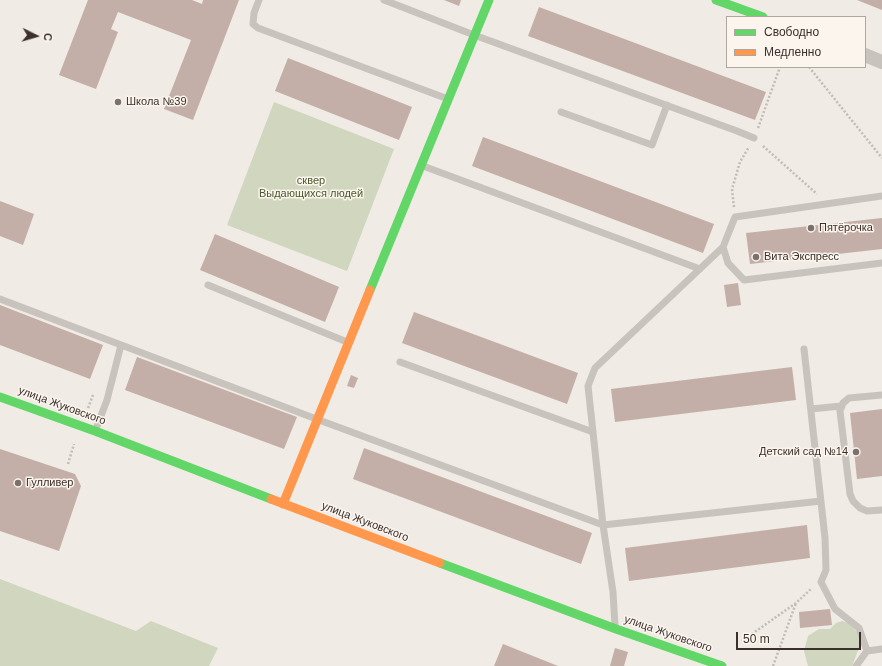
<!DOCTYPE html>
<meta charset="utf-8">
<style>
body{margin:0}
#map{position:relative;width:882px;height:666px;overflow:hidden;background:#f0ebe5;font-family:Helvetica,sans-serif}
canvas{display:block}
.legend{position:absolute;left:726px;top:16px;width:140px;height:52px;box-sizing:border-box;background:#fbf5ee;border:1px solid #aea6a0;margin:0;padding:5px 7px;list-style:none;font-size:12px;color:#3b302b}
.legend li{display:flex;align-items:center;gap:8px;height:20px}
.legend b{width:20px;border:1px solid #aea6a0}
.north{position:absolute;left:16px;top:16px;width:40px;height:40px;-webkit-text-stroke:3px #fbf5ee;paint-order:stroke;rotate:95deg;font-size:11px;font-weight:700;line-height:16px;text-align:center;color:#3b302b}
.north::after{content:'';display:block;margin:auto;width:14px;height:18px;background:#3b302b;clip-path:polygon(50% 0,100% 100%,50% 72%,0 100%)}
.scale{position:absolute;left:736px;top:632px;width:125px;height:18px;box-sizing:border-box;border:2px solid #3b302b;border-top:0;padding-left:5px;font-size:12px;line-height:14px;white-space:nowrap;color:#3b302b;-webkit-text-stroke:3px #fbf5ee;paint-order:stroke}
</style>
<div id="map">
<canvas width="882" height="666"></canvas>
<ul class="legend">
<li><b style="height:5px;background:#63d668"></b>Свободно</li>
<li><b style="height:5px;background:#ff974d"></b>Медленно</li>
</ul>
<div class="north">С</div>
<div class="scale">50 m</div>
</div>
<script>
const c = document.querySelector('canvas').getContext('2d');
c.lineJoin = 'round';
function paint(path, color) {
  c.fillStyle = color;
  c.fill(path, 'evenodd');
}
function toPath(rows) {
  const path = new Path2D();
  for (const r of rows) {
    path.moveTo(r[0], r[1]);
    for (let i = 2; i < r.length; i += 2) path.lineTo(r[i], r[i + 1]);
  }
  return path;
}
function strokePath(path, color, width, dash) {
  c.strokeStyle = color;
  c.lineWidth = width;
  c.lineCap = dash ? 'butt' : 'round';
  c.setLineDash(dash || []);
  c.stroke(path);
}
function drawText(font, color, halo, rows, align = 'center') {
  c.font = font + ' Helvetica,sans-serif';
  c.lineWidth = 3;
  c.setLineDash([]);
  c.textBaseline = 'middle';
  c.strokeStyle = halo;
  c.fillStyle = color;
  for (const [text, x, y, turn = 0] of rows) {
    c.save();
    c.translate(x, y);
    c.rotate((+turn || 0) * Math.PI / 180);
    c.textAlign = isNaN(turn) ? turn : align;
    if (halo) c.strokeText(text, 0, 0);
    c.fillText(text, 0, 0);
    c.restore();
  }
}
const green = toPath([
 [274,102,394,149,347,271,227,225],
 [0,579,136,631,151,621,218,648,209,666,0,666],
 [842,621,850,624,859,634,859,648,852,666,808,666,804,651,808,636,819,629,830,629,836,623]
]);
const building = toPath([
 [88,0,192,0,202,4,203,0,239,0,193,120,164,109,191,40,118,12,111,29,118,32,96,89,59,75],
 [444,0,461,0,459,6],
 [857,0,882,0,882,10],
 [539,7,766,92,755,120,528,36],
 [288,58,412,107,399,140,275,91],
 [483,137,714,224,703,253,472,166],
 [0,201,34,214,23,245,0,236],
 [882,218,882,249,750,264,746,233],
 [215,234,339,287,325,322,200,270],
 [738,283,741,305,727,307,724,285],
 [0,305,103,345,90,379,0,345],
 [414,312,578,373,567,404,402,343],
 [137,357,297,417,284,449,125,390],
 [792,367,796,400,615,422,611,389],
 [351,375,358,378,354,388,347,386],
 [882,409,882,476,857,479,850,413],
 [364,448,592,533,581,564,353,479],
 [0,449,75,474,81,486,59,551,0,531],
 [807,525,810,558,629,581,625,548],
 [830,609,832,625,800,628,799,612],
 [503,644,558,666,494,666],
 [615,648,628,652,624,666,610,666]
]);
const path = toPath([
 [809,67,882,158],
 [758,128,780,67],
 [763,146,817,194],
 [734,207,732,189,740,162,749,147],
 [88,408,93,395],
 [68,464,74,444],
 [742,641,796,603,812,588],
 [773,666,796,603]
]);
const lane = toPath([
 [259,0,254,13,253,24,258,28,448,99],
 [384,0,474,35,737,131,754,138],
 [561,112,652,145,667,105],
 [423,166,700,269],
 [723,247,728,263,744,280,882,263],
 [208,285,347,342],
 [0,299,319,420,603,525,821,501],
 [804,349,825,538,826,570,821,582,835,609,859,628,867,651],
 [400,362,593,432],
 [882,395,849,398,843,403,840,411,850,494,853,501,860,508,867,511,882,510],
 [811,409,841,406],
 [96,429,107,400,121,345],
 [615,626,613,592,603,525,588,386,595,368,723,247,735,217,882,196],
 [856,666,867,651,882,649]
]);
const street = toPath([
 [865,55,882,62]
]);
const fast = toPath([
 [716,0,763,17],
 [370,290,489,0],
 [0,397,95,431,271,499],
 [440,563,616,629,722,666]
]);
const slow = toPath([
 [271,499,440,563],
 [283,504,370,290]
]);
const markers = [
 [118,102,4,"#7a716c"],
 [811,228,4,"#7a716c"],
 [756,257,4,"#7a716c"],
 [856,452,4,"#7a716c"],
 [18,483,4,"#7a716c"]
];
const poiNames = [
 ["Школа №39",126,102],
 ["Пятёрочка",819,228],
 ["Вита Экспресс",764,257],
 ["Детский сад №14",848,452,"right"],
 ["Гулливер",26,483]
];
const parkNames = [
 ["сквер",311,181],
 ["Выдающихся людей",311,194]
];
const streetNames = [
 ["улица Жуковского",62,406,20],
 ["улица Жуковского",365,522,21],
 ["улица Жуковского",668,634,19]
];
paint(green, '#d1d6bf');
paint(building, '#c3afa7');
strokePath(path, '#c2bbb6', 2.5, [2, 2]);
strokePath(lane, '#c9c3be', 7);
strokePath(street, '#c9c3be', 14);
strokePath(fast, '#63d668', 9);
strokePath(slow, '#ff974d', 9);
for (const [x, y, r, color] of markers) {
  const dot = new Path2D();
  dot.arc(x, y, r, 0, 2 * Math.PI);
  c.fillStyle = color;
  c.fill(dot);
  strokePath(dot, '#fbf5ee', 1.5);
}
drawText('11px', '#3b302b', '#fbf5ee', poiNames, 'left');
drawText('11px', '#4a5a2e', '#fbf5ee', parkNames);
drawText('11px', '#3b302b', '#fbf5ee', streetNames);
</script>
